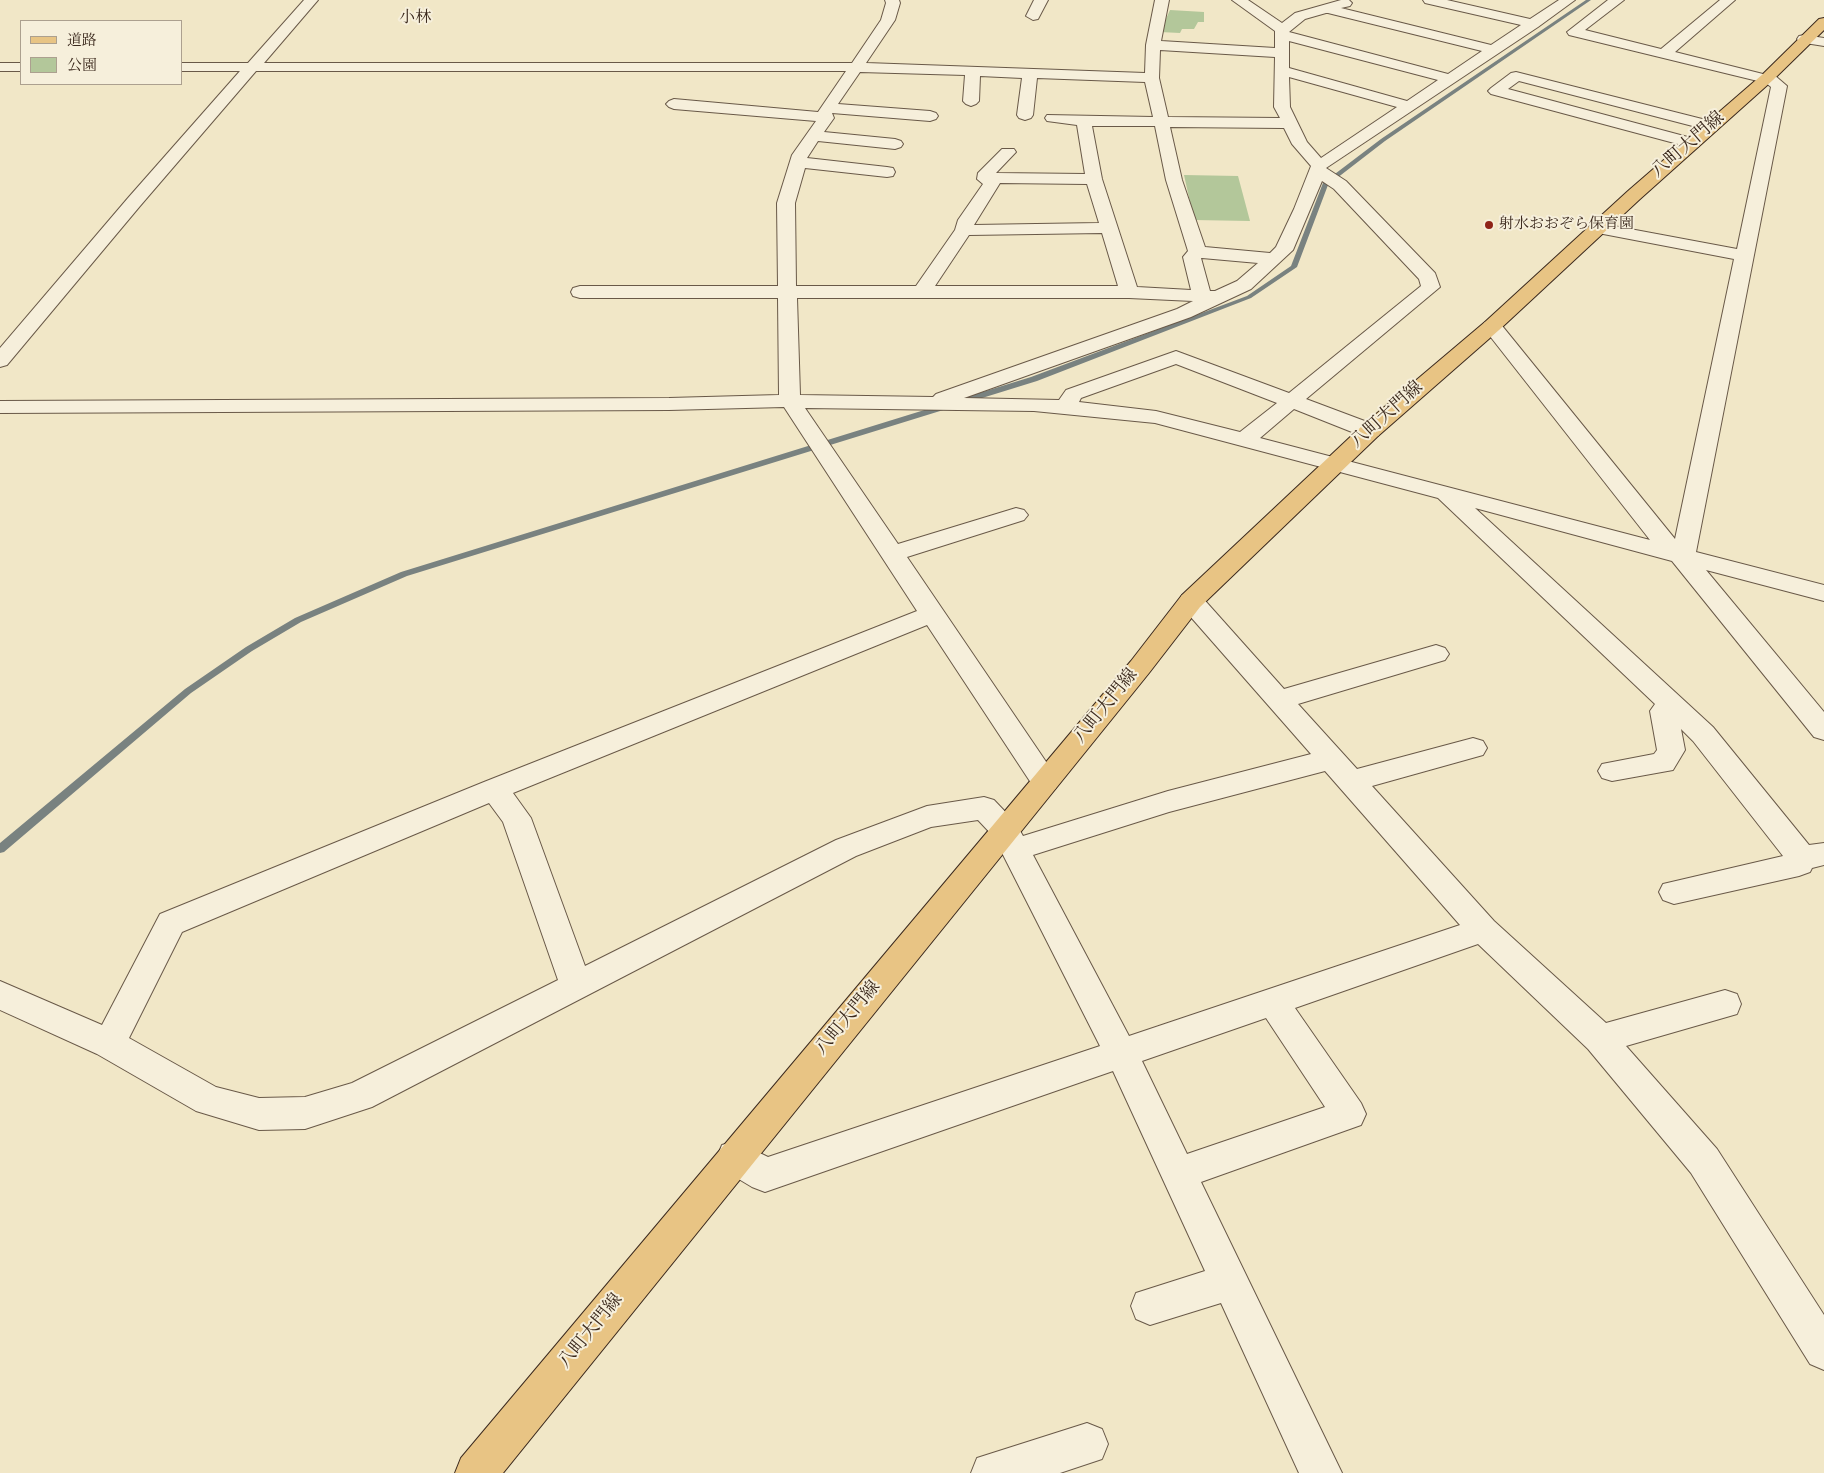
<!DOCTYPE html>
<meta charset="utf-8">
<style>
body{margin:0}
#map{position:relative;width:1824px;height:1473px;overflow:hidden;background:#f1e7c7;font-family:"Sorts Mill Goudy","Noto Serif JP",serif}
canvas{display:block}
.legend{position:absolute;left:20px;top:20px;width:162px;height:65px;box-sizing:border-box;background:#f6efdb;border:1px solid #aca08f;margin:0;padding:6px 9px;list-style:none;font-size:15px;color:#3c2a1e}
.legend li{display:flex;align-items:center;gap:10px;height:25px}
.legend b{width:25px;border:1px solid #aca08f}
</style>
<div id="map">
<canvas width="1824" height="1473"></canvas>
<ul class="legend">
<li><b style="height:6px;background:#e8c484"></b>道路</li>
<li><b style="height:14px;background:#b3c79a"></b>公園</li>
</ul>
</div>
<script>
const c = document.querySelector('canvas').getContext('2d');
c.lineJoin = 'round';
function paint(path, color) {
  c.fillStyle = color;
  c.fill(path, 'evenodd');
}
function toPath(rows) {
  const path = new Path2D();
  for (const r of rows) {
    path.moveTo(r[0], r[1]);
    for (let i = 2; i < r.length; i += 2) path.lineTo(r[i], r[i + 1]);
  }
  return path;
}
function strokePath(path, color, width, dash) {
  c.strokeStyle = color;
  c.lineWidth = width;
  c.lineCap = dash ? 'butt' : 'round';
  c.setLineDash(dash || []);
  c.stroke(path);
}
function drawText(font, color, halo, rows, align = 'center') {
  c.font = font + ' "Sorts Mill Goudy","Noto Serif JP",serif';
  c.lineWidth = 4;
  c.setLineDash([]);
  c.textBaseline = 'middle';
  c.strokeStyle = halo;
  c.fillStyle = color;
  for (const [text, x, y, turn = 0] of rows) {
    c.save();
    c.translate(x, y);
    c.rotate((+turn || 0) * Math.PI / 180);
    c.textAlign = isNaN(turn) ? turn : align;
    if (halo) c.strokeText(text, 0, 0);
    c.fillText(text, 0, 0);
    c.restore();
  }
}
const green = toPath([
 [1170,10,1204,12,1204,22,1198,22,1194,29,1182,29,1180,33,1160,32],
 [1184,175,1238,176,1250,221,1194,220]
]);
const stream = toPath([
 [1586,0,1591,0,1385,141,1328,185,1297,267,1251,298,1037,381,407,576,301,622,252,651,191,693,4,852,0,853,0,843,185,689,246,647,295,618,401,572,1031,377,1247,296,1291,266,1323,183,1381,139,1586,0]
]);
const minor = toPath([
 [304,0,318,0,264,63,852,63,881,20,886,3,885,0,899,0,900,3,895,20,866,63,1145,73,1146,45,1155,0,1169,0,1161,41,1275,48,1275,31,1232,0,1248,0,1282,23,1295,13,1341,0,1349,0,1352,3,1350,6,1341,8,1491,45,1521,25,1425,3,1423,0,1447,0,1530,19,1559,0,1575,0,1538,27,1326,168,1346,181,1435,273,1440,287,1306,399,1378,426,1381,431,1378,436,1370,437,1362,436,1294,409,1260,438,1650,540,1482,326,1485,322,1492,320,1499,322,1675,539,1734,259,1598,233,1592,232,1589,228,1592,224,1598,223,1737,249,1771,87,1766,83,1569,35,1567,32,1608,0,1624,0,1585,30,1661,49,1720,0,1735,0,1675,52,1763,74,1773,74,1787,86,1696,552,1824,585,1824,601,1706,570,1824,712,1824,740,1814,737,1672,561,1475,508,1713,727,1809,845,1824,843,1824,865,1812,868,1810,872,1799,876,1674,904,1663,900,1659,892,1663,884,1783,856,1693,741,1681,729,1685,750,1673,770,1612,781,1602,778,1598,771,1602,764,1654,754,1657,750,1650,711,1655,704,1438,498,1155,423,1034,411,805,408,898,544,1016,508,1024,510,1028,515,1024,520,907,557,1055,775,1059,782,1055,789,1045,792,1035,789,927,625,513,793,531,818,585,966,836,840,927,806,984,797,994,800,1015,822,1023,836,1168,791,1311,754,1182,607,1179,601,1182,595,1191,593,1200,595,1284,689,1436,645,1445,648,1449,654,1445,660,1298,704,1357,769,1473,738,1483,741,1487,748,1483,755,1372,786,1494,921,1606,1023,1725,990,1737,994,1741,1004,1737,1014,1626,1046,1717,1149,1824,1315,1824,1370,1810,1364,1691,1173,1588,1049,1478,944,1295,1008,1361,1103,1366,1114,1361,1125,1201,1182,1342,1473,1299,1473,1221,1303,1150,1325,1136,1319,1131,1306,1136,1293,1205,1271,1113,1071,765,1192,752,1187,722,1169,717,1157,722,1145,735,1141,768,1157,1100,1046,994,837,978,820,931,827,856,856,372,1107,305,1129,259,1130,196,1111,97,1054,0,1010,0,981,102,1025,160,914,484,782,917,611,784,407,669,410,0,413,0,401,669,398,779,395,778,298,580,298,573,296,571,292,573,288,580,286,778,286,777,203,792,155,816,121,674,109,669,107,666,104,669,101,674,99,818,112,846,71,256,71,140,206,7,365,0,367,0,348,128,198,240,71,181,71,181,63,248,63,304,0],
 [1326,13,1328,13,1482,51,1448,74,1289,32,1305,19,1326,13],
 [1289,41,1438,80,1407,101,1289,68,1289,41],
 [1160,50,1275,57,1274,107,1280,118,1168,117,1159,78,1160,50],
 [860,72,965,75,963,101,966,104,971,106,976,104,979,101,980,76,1022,78,1017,115,1019,118,1025,120,1031,118,1033,115,1037,78,1145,82,1153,117,1047,115,1045,118,1047,121,1077,125,1085,174,996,173,1016,152,1014,149,1002,149,978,173,977,179,983,184,958,220,955,230,916,286,796,286,795,203,805,168,887,177,893,176,895,172,893,168,887,167,807,158,818,141,895,149,901,147,903,144,901,141,895,139,824,132,834,118,832,113,930,121,936,119,938,116,936,113,930,111,838,104,860,72],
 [1289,77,1397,107,1321,158,1307,142,1290,107,1289,77],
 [1092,126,1155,126,1166,180,1188,251,1183,257,1191,290,1137,287,1102,179,1092,126],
 [1170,127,1284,128,1292,144,1311,166,1294,209,1276,247,1270,253,1205,247,1182,180,1170,127],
 [1322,181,1334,189,1419,279,1421,286,1289,393,1176,351,1066,390,1059,400,964,398,1191,317,1251,289,1293,250,1322,181],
 [1000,183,1087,184,1099,223,974,225,1000,183],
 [1102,233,1118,286,935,286,969,235,1102,233],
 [1201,258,1202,258,1258,263,1237,281,1215,291,1210,291,1201,258],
 [797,298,1129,298,1193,301,1177,309,936,394,933,397,800,395,797,298],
 [1176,364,1277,403,1240,432,1156,411,1079,402,1081,398,1176,364],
 [1325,771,1460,925,1129,1036,1033,855,1169,812,1325,771],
 [489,803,503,822,558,980,352,1083,305,1097,259,1098,216,1087,129,1038,182,932,489,803],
 [1266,1018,1325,1107,1187,1154,1142,1061,1266,1018],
 [1034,0,1048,0,1038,19,1033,20,1026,16,1034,0],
 [1804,35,1824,38,1824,46,1799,42,1797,39,1799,36,1804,35],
 [0,63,21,63,21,71,0,71,0,63],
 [1516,72,1718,123,1720,126,1718,129,1712,131,1519,81,1508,89,1699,140,1701,143,1699,146,1693,148,1491,94,1488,91,1491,88,1511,73,1516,72],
 [1087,1423,1102,1429,1108,1444,1102,1459,1060,1473,971,1473,977,1458,1087,1423]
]);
const major = toPath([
 [1824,18,1824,30,1773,80,1640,199,1499,330,1378,436,1200,607,1149,673,503,1473,455,1473,461,1458,1131,661,1182,595,1362,426,1485,322,1628,191,1763,74,1819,19,1824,18]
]);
const markers = [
 [1489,225,5,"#8f2418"]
];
const farPoinames = [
 ["射水おおぞら保育園",1499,225]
];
const farNeighbourhoodnames = [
 ["小林",415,19]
];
const streetNames = [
 ["八町大門線",1689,146,-41],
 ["八町大門線",1388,416,-42],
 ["八町大門線",1107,707,-51],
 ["八町大門線",849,1019,-50],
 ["八町大門線",592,1332,-51]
];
paint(green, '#b3c79a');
paint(stream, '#798280');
strokePath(minor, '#695948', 2);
strokePath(major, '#3c2a1e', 2);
paint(minor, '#f6efdb');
paint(major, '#e8c484');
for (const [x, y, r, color] of markers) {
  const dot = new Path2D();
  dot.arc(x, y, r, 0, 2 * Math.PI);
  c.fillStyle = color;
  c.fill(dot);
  strokePath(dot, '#f6efdb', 2);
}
drawText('15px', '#3c2a1e', '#f6efdb', farPoinames, 'left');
drawText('16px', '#3c2a1e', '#f6efdb', farNeighbourhoodnames);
drawText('18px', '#3c2a1e', '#f6efdb', streetNames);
</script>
